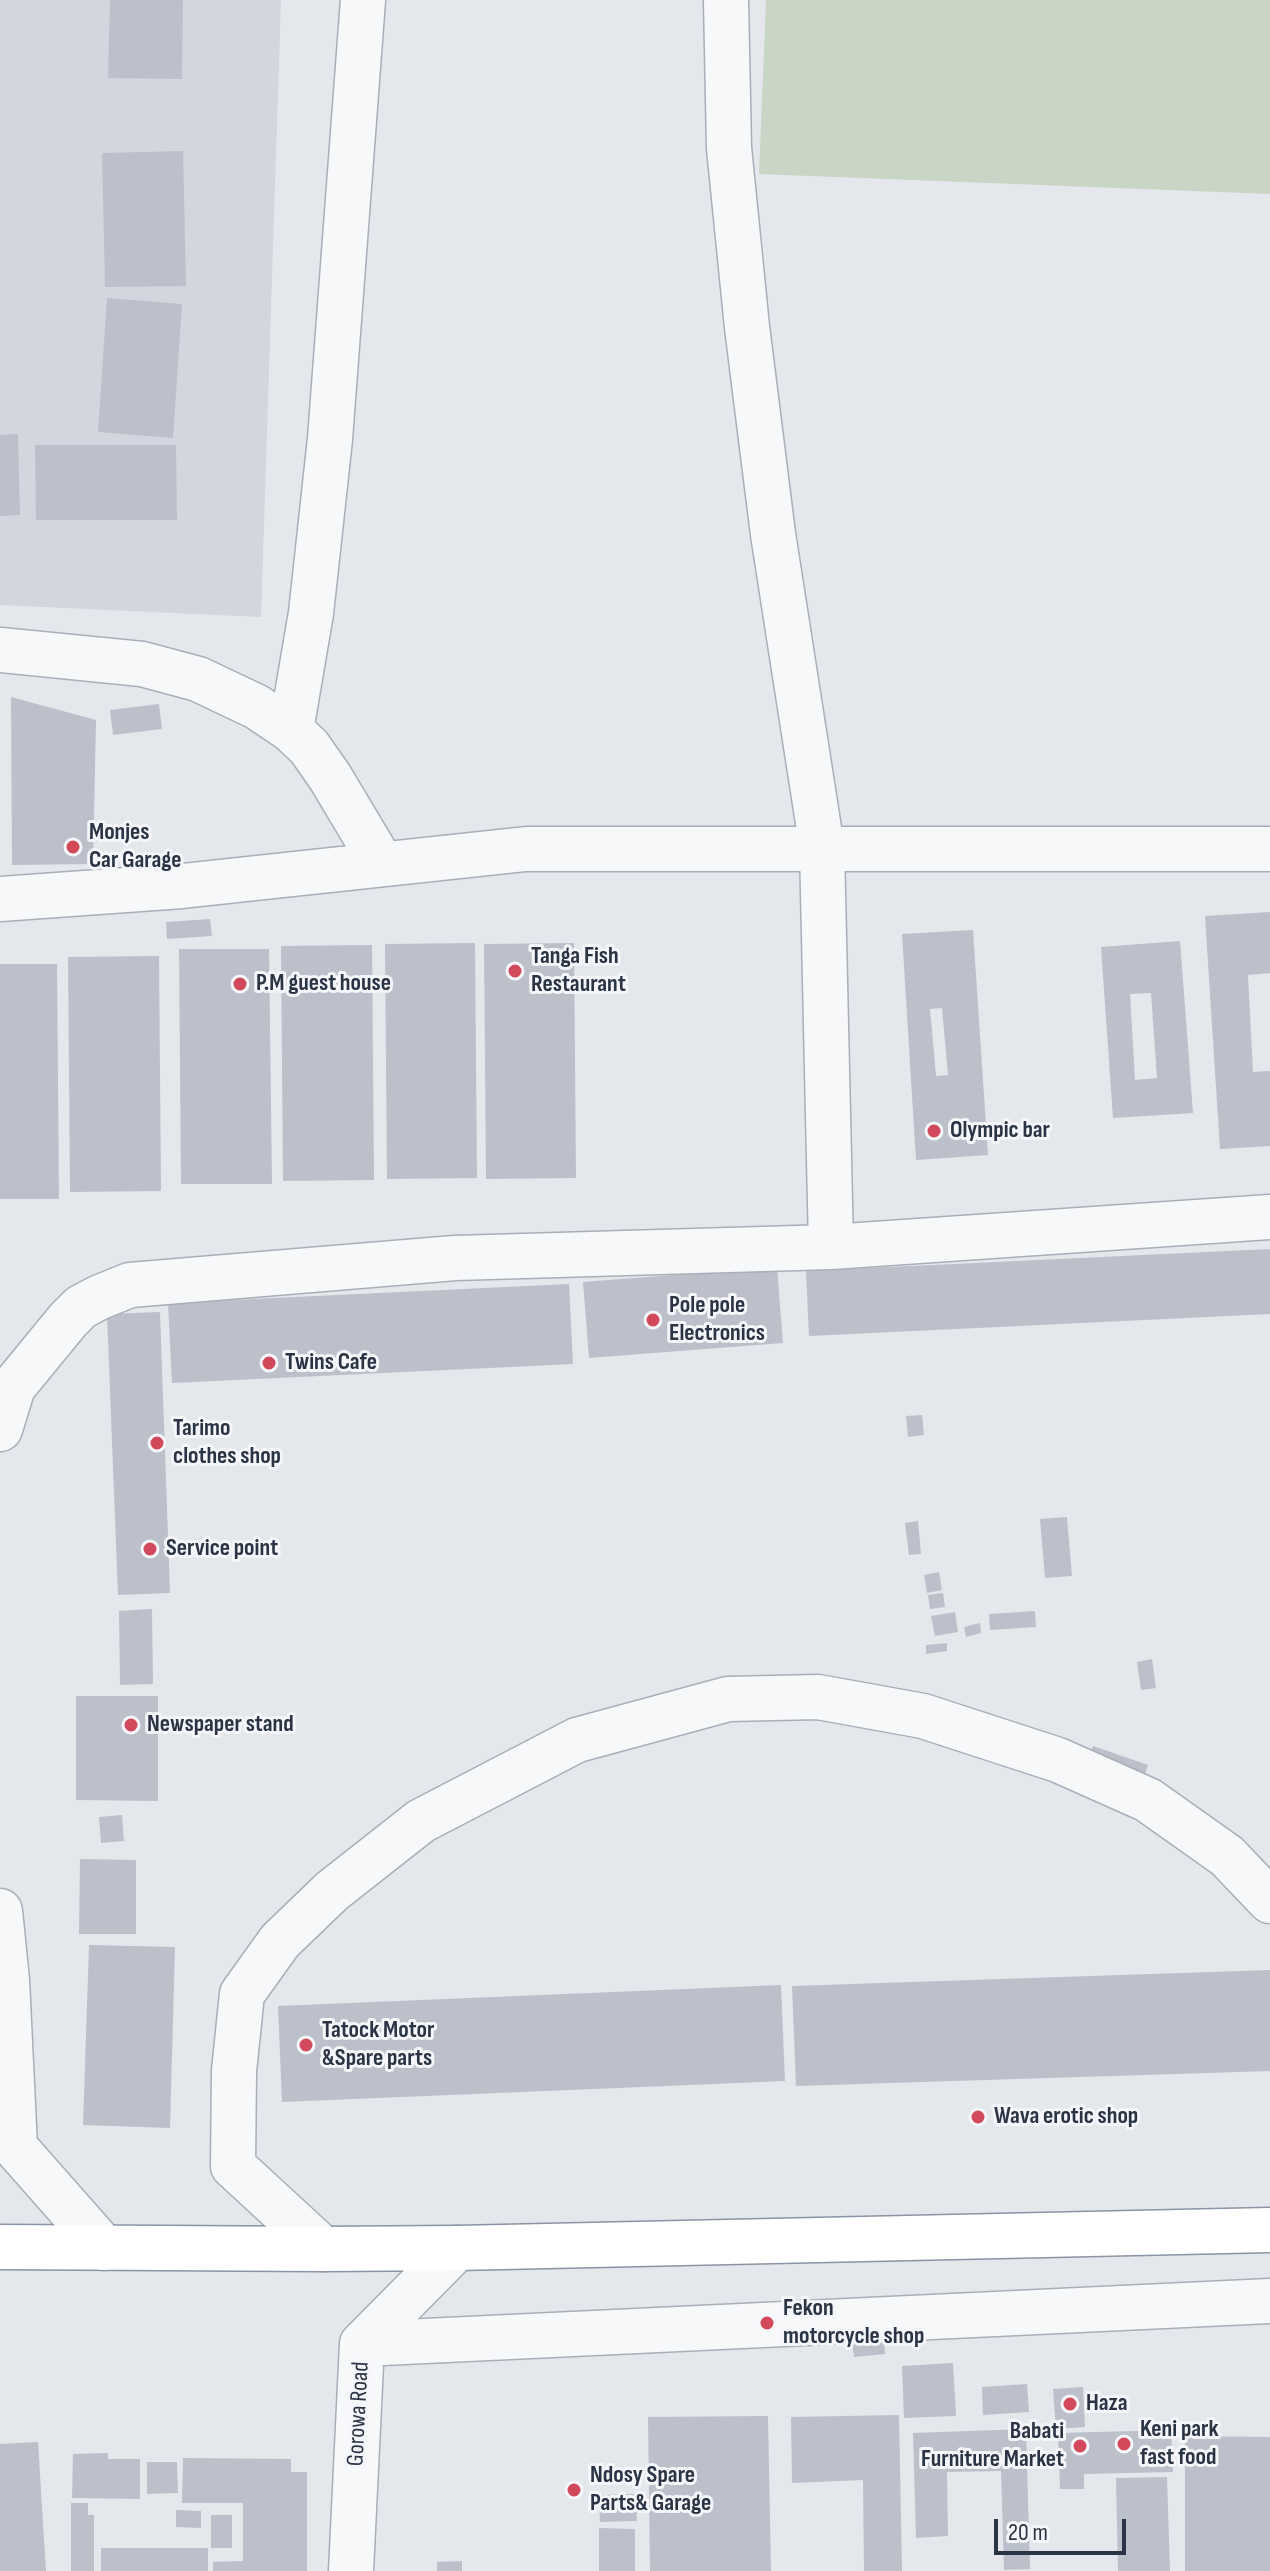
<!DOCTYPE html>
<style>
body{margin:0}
#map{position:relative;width:1270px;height:2571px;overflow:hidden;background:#e4e7ec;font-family:"Sofia Sans Condensed",sans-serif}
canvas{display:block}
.scale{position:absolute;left:994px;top:2519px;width:132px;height:36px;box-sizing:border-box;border:4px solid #2b3445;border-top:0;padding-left:10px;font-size:24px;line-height:28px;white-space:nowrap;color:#2b3445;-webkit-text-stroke:6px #f4f6f9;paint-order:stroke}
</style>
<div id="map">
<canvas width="1270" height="2571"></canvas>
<div class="scale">20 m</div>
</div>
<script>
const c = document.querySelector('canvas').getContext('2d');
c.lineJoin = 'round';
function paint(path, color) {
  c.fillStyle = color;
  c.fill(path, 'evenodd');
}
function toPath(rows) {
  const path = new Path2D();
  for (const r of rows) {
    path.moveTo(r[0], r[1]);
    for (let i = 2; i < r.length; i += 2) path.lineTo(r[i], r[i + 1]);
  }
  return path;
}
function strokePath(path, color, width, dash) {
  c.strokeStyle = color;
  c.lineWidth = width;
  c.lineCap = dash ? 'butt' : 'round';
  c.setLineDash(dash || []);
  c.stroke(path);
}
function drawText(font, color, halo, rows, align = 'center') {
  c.font = font + ' "Sofia Sans Condensed",sans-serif';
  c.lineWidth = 6;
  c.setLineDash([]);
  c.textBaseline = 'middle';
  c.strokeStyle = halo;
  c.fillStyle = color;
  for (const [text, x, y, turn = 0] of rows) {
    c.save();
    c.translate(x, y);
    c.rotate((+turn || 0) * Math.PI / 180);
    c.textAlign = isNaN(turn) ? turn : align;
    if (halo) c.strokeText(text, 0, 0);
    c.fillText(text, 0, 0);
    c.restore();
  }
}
const built = toPath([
 [0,0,281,0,261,617,0,605]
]);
const green = toPath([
 [766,0,1270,0,1270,194,759,174]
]);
const building = toPath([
 [110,0,183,0,182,79,108,78],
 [183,151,186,286,105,287,102,153],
 [107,298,182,304,173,438,98,432],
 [18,434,20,515,0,516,0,435],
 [35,445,176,445,177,520,36,520],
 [11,697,96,720,93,864,12,865],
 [159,704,162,729,113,735,110,710],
 [1270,912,1270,973,1248,975,1253,1072,1270,1071,1270,1146,1220,1149,1205,916],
 [210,919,212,936,167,939,166,922],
 [973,930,988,1155,916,1160,902,934],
 [942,1008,948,1075,936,1076,930,1009],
 [1180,941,1193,1113,1113,1118,1101,947],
 [1151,993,1157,1078,1135,1080,1130,994],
 [475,943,477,1178,387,1179,385,944],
 [574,943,576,1178,486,1179,484,944],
 [372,945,374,1180,283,1181,281,946],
 [179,949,269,949,272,1184,181,1184],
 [159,956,161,1191,70,1192,68,957],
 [0,964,57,964,59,1199,0,1199],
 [1270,1249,1270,1314,809,1336,806,1271],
 [777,1267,783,1343,589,1358,583,1282],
 [569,1284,573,1364,172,1383,168,1303],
 [160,1312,170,1593,118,1595,107,1314],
 [922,1415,924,1435,908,1437,906,1416],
 [1067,1517,1072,1576,1045,1578,1040,1519],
 [918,1521,921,1554,909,1555,905,1523],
 [939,1572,942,1590,927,1593,924,1575],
 [943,1593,945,1607,930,1609,928,1595],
 [152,1609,153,1684,120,1685,119,1611],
 [1035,1611,1036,1627,990,1630,989,1614],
 [955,1612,958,1632,935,1636,931,1616],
 [980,1623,981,1633,966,1637,964,1627],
 [947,1643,947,1651,926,1654,926,1645],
 [1152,1659,1156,1688,1141,1690,1137,1662],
 [76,1696,158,1696,158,1801,76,1800],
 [1093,1746,1148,1765,1141,1786,1086,1767],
 [122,1815,124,1841,101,1843,99,1817],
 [80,1859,136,1860,136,1934,79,1934],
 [89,1945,175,1947,170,2128,83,2125],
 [1270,1970,1270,2071,796,2086,792,1986],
 [781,1985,785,2081,282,2102,278,2006],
 [884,2340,885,2354,854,2357,852,2343],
 [953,2363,956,2416,904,2418,902,2366],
 [1027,2384,1029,2412,983,2415,982,2387],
 [1083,2387,1085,2427,1056,2429,1053,2389],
 [899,2415,902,2571,864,2571,863,2480,792,2483,791,2417],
 [768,2416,771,2571,650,2571,648,2417],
 [1026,2429,1030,2569,1004,2570,1001,2471,947,2472,948,2536,916,2538,913,2433],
 [1171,2430,1173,2472,1084,2474,1084,2489,1060,2489,1058,2433],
 [1185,2436,1270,2437,1270,2571,1185,2571],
 [38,2442,46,2571,0,2571,0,2444],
 [108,2453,108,2459,140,2459,140,2499,72,2498,73,2454],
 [183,2458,291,2459,291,2472,307,2472,307,2571,213,2571,213,2562,243,2561,243,2503,182,2503],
 [147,2462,177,2462,178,2493,147,2494],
 [1167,2477,1170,2571,1118,2571,1116,2478],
 [636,2494,637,2521,600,2522,599,2495],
 [71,2503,88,2503,88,2515,94,2515,94,2571,71,2571],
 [176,2510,201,2511,201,2528,176,2527],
 [211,2515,232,2515,232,2548,211,2548],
 [599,2528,635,2529,635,2571,599,2571],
 [101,2548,208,2548,208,2571,101,2571],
 [462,2561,462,2571,437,2571,437,2562]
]);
const minor = toPath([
 [726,0,729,148,747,327,773,534,822,848,831,1247],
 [0,650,142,664,198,679,257,707,291,730,309,747,330,777,382,864],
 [291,730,311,613,330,439,363,0],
 [0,899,182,886,526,849,1270,849],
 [0,1429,13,1387,68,1320,81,1307,100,1297,130,1285,455,1258,831,1247,1270,1217],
 [0,1911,7,1980,15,2147,104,2248],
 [323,2249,233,2166,234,2071,242,1994,280,1941,332,1891,421,1821,577,1740,728,1699,818,1697,923,1716,1058,1760,1148,1800,1227,1856,1270,1901],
 [362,2344,1270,2301],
 [351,2571,362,2344,457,2248]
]);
const highway = toPath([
 [0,2247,323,2249,457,2248,1270,2230]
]);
const markers = [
 [73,847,8,"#d1495b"],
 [515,971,8,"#d1495b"],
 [240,984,8,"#d1495b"],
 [934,1131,8,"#d1495b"],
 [653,1320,8,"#d1495b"],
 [269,1363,8,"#d1495b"],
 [157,1443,8,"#d1495b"],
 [150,1549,8,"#d1495b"],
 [131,1725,8,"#d1495b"],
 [306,2045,8,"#d1495b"],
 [978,2117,8,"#d1495b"],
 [767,2323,8,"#d1495b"],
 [1070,2404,8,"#d1495b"],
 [1124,2444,8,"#d1495b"],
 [1080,2446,8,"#d1495b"],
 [574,2490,8,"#d1495b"]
];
const poiNames = [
 ["Monjes",89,833],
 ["Car Garage",89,861],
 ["Tanga Fish",531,957],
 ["Restaurant",531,985],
 ["P.M guest house",256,984],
 ["Olympic bar",950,1131],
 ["Pole pole",669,1306],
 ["Electronics",669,1334],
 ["Twins Cafe",285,1363],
 ["Tarimo",173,1429],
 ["clothes shop",173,1457],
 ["Service point",166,1549],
 ["Newspaper stand",147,1725],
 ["Tatock Motor",322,2031],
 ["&Spare parts",322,2059],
 ["Wava erotic shop",994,2117],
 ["Fekon",783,2309],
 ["motorcycle shop",783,2337],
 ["Haza",1086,2404],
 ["Keni park",1140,2430],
 ["fast food",1140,2458],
 ["Babati",1064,2432,"right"],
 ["Furniture Market",1064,2460,"right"],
 ["Ndosy Spare",590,2476],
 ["Parts& Garage",590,2504]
];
const streetNames = [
 ["Gorowa Road",359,2414,-87]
];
paint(built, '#d2d6de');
paint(green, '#c9d6c5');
paint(building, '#bbc0ca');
strokePath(minor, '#a9aeb7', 47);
strokePath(highway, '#8b94a3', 47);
strokePath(minor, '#f7f8fa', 44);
strokePath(highway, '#fff', 44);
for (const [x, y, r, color] of markers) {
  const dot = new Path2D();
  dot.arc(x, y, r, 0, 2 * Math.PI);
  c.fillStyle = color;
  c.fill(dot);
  strokePath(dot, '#f4f6f9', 3);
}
drawText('bold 24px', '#2b3445', '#f4f6f9', poiNames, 'left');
drawText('24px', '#2b3445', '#f4f6f9', streetNames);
</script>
